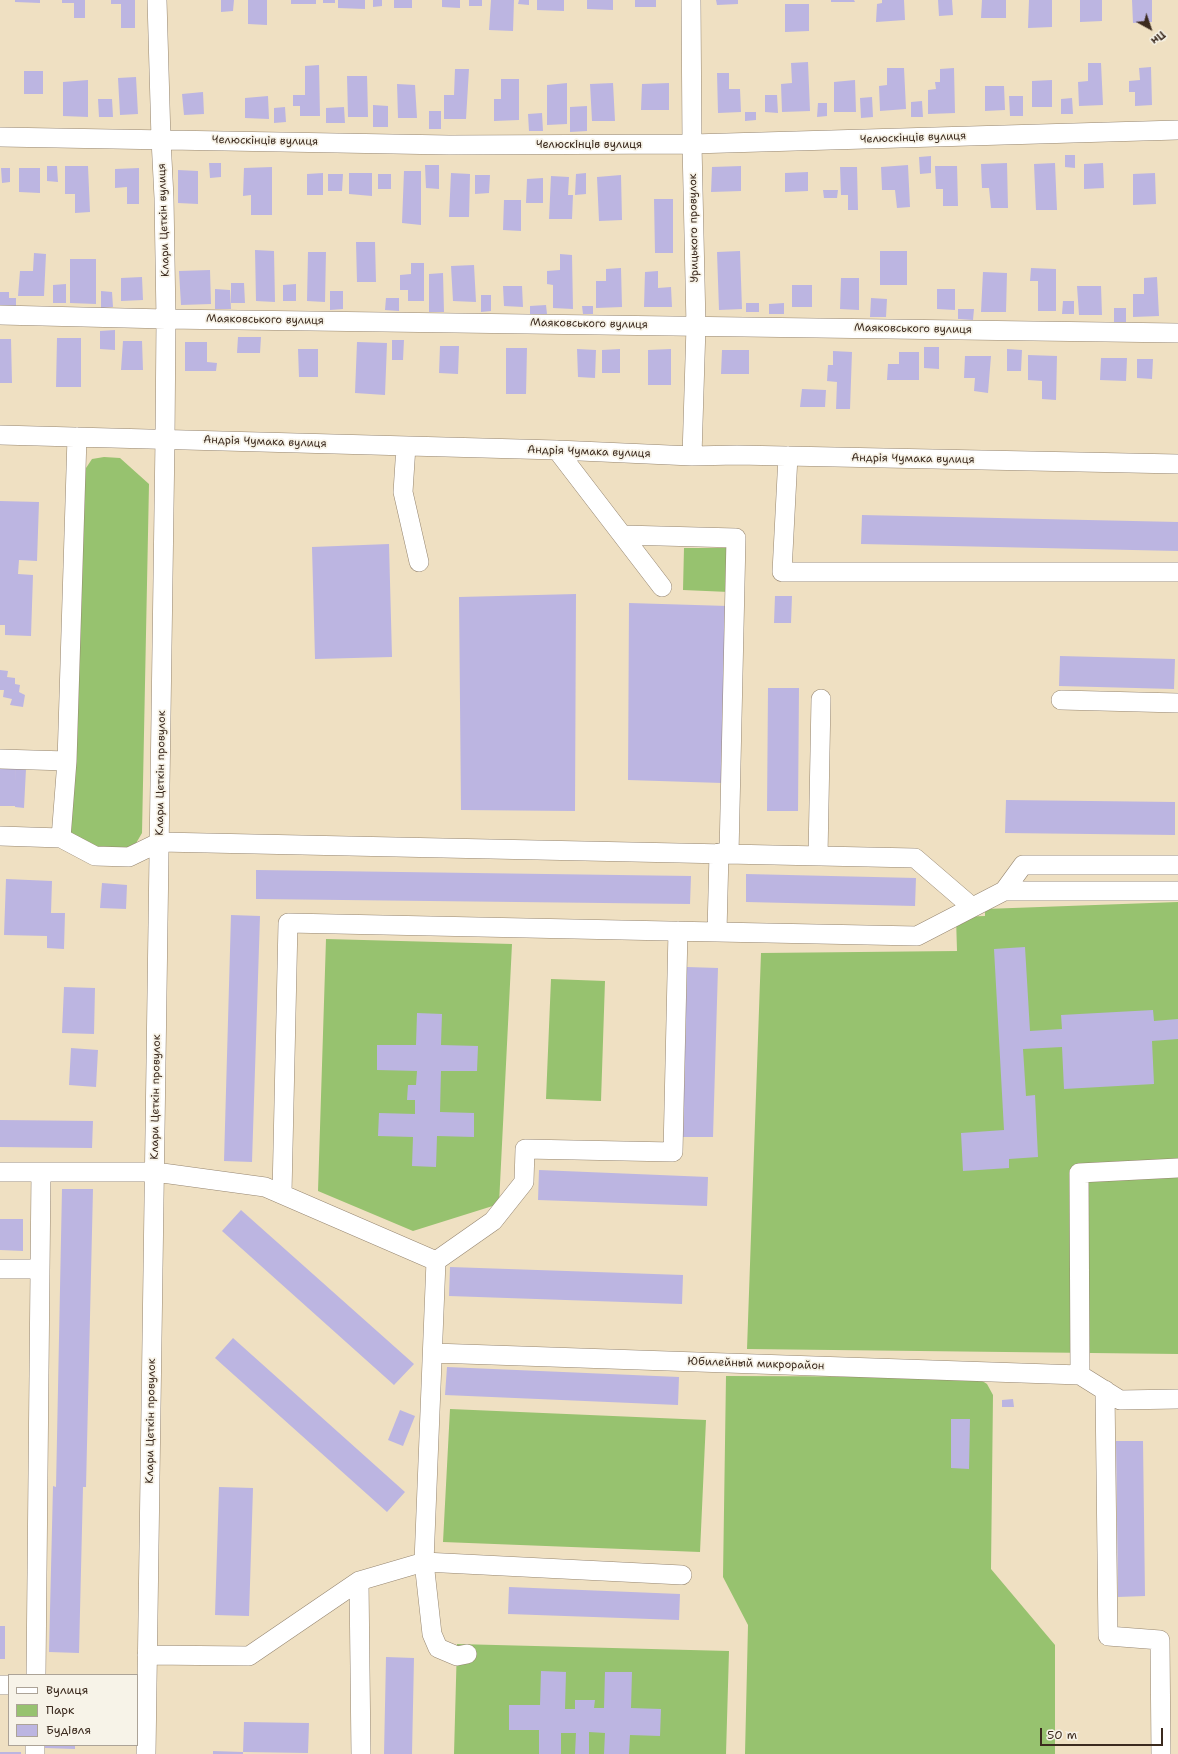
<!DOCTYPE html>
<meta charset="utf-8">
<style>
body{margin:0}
#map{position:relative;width:1178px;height:1754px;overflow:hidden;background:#efe0c2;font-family:"Shantell Sans",sans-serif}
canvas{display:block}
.legend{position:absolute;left:8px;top:1674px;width:130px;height:72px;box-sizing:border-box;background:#f7f3e8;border:1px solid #aca397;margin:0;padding:5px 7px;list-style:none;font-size:12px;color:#3b2a1e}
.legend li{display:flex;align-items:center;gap:8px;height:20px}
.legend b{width:20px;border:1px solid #aca397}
.north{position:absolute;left:1130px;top:8px;width:40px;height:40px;-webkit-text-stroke:3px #f7f3e8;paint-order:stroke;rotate:140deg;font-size:11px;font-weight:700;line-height:16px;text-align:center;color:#3b2a1e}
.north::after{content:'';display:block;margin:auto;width:14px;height:18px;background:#3b2a1e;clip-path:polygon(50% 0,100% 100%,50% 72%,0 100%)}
.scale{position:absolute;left:1040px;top:1728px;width:123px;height:18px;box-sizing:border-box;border:2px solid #3b2a1e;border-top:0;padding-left:5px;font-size:12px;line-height:14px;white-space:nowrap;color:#3b2a1e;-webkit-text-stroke:3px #f7f3e8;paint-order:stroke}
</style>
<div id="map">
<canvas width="1178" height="1754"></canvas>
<ul class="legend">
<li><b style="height:5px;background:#fff"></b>Вулиця</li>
<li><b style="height:11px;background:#97c26f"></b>Парк</li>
<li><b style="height:11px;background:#bcb5e1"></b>Будівля</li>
</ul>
<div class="north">Пн</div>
<div class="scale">50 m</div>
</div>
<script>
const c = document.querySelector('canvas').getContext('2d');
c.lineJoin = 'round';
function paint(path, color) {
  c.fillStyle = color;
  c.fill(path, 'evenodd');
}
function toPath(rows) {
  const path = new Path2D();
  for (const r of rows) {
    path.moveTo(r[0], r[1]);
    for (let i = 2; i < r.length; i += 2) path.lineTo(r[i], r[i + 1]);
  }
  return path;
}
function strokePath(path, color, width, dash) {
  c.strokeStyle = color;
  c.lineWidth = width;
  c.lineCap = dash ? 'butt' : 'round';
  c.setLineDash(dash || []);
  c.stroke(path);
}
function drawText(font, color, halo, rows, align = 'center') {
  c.font = font + ' "Shantell Sans",sans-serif';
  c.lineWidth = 3.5;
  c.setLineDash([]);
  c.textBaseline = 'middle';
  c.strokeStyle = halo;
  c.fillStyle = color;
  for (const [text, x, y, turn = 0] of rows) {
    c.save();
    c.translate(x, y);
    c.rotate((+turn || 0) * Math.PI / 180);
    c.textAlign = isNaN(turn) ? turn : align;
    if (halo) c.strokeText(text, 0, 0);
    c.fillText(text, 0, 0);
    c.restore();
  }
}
const green = toPath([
 [104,457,120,458,149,484,142,833,135,845,128,849,87,849,74,841,70,831,84,471,92,459],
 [684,548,731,548,729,592,683,590],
 [1178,902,1178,1354,747,1349,761,953,957,951,956,917,985,916,985,909],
 [326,939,512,944,499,1204,413,1231,318,1191],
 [551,979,605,981,601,1101,546,1099],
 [726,1376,976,1377,987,1384,993,1395,991,1569,1055,1645,1055,1754,745,1754,748,1625,723,1577],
 [450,1409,706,1420,700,1552,443,1542],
 [457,1644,729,1651,726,1754,454,1754]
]);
const building = toPath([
 [15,0,40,0,40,3,15,2],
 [62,0,85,0,85,18,74,18,74,3,62,3],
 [111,0,135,0,135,28,121,28,121,4,111,4],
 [221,0,234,0,233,11,221,12],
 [248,0,267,0,267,25,248,24],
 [291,0,316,0,316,4,291,4],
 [323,0,335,0,335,3,323,3],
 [338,0,365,0,365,9,338,8],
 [373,0,382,0,382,6,373,7],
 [394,0,412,0,412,8,394,8],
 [442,0,460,0,460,8,442,7],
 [469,0,482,0,482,6,469,6],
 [491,0,514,0,513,31,489,30],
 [519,0,529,0,529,5,518,4],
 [537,0,564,0,564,11,537,10],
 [587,0,613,0,613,10,587,9],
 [635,0,656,0,656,7,635,7],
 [716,0,738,0,738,4,717,5],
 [831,0,854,0,855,2,831,2],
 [882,0,904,0,905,20,876,22,877,4,882,3],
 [938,0,952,0,953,15,939,16],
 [982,0,1006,0,1006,18,981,18],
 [1029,0,1052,0,1052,27,1028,28],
 [1080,0,1102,0,1102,21,1080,22],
 [1132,0,1152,0,1152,22,1133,23],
 [785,4,809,4,809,31,785,32],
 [808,62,810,111,782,112,781,84,792,83,791,63],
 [1088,63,1101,63,1103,105,1079,106,1078,82,1088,81],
 [319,65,320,116,300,116,300,106,293,106,293,95,305,95,305,66],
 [1151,67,1152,105,1135,106,1135,92,1129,92,1129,81,1140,80,1139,68],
 [887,68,904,68,906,109,880,111,879,86,887,85],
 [954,68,955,113,928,114,928,90,936,89,935,82,940,82,940,69],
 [455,69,469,69,466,119,444,119,444,95,454,95],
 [24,71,43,71,43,94,24,94],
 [717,73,729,73,729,89,740,89,741,112,718,113],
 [347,76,367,76,368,117,348,117],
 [136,77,138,114,120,115,118,78],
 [501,79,519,79,519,120,494,121,494,99,501,99],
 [88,80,88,117,63,116,63,82],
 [855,80,856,112,834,112,834,82],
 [1052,80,1052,107,1032,107,1032,81],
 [567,83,567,124,547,125,547,85],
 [613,83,615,121,592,121,590,84],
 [669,83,669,110,641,110,642,84],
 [397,84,415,85,417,118,398,118],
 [985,86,1004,86,1005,110,985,111],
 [203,92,204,114,184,115,182,94],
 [765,95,777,95,778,113,765,112],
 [268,96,269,119,245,118,245,98],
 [1009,96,1023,96,1023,116,1010,116],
 [872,97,873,117,861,118,860,98],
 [1072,98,1073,114,1061,114,1061,99],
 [98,99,112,99,113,117,99,117],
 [922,101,923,117,911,117,911,102],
 [818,103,827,103,827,116,817,117],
 [373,105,388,106,388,127,373,127],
 [587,106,587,131,570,132,570,107],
 [285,107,286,122,274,123,274,108],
 [344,107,345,123,326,123,326,108],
 [429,111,441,111,441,129,429,129],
 [745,112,756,112,756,120,745,121],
 [542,113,543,131,529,131,528,114],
 [1065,155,1075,155,1075,168,1065,167],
 [931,156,931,173,920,174,919,157],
 [209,163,221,163,221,177,210,178],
 [1007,163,1008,208,991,208,989,188,982,188,981,164],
 [1055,163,1057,210,1036,210,1034,164],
 [1103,163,1104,188,1084,189,1084,164],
 [425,165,439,165,439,189,426,188],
 [908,165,910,207,897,208,895,190,882,190,881,167],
 [47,166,57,166,58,182,47,181],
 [65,166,88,166,90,212,75,213,75,194,65,194],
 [741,166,741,191,711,192,712,167],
 [935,166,957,166,958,206,943,206,943,189,936,189],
 [272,167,272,215,251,215,251,195,243,196,244,168],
 [840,167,857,167,858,210,848,210,848,195,841,195],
 [1,168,10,168,10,182,2,183],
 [19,168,40,168,40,193,19,192],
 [139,168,139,204,127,204,127,187,115,188,115,169],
 [178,170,198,171,198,204,178,203],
 [404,171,421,171,421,225,402,223],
 [808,172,808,191,785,192,785,173],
 [323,173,323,195,307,195,307,174],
 [349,173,372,173,372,196,349,194],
 [451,173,470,174,469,217,449,217],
 [586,173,586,194,575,195,576,174],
 [1155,173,1156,204,1133,205,1133,174],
 [328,174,343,174,342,191,328,191],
 [378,174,391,174,391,189,378,189],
 [475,175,490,175,489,193,475,194],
 [621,175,622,220,599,221,597,177],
 [551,176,569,177,568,195,573,195,572,219,549,219],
 [543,178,543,203,526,203,527,179],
 [823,190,838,190,837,198,824,198],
 [654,199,673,199,673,253,655,253],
 [504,200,521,200,521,231,503,230],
 [356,242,375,242,376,282,357,282],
 [255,250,274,251,275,302,256,301],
 [740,251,742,309,719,310,717,252],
 [880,251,907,251,907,285,880,285],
 [308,252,326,252,325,302,307,301],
 [34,253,46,254,44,296,18,296,20,271,33,271],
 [560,254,572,255,573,309,553,308,553,285,547,284,547,271,560,270],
 [70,259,96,259,96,304,70,303],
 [411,263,424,263,424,301,408,301,408,290,400,290,400,275,411,274],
 [474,265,476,302,453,301,451,266],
 [621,268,622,307,596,308,596,281,606,281,606,269],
 [1031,268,1056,269,1056,311,1038,311,1038,281,1030,281],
 [210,270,211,304,181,305,179,271],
 [658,271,658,288,671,287,672,307,644,307,645,272],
 [983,272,1007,273,1006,312,981,312],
 [443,273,444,312,429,312,429,274],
 [142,277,143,300,121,301,121,278],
 [1157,277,1159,316,1133,317,1133,294,1144,294,1144,278],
 [841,278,859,278,859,310,840,309],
 [231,283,244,283,245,303,231,303],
 [66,284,66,303,53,303,53,285],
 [296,284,296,301,283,301,283,285],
 [792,285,812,285,812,307,792,307],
 [503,286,522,286,523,307,504,306],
 [1077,286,1101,286,1102,315,1079,315],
 [215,289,230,290,231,309,215,309],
 [937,289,955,289,955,310,937,309],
 [101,291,112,292,113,307,101,308],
 [330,291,343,291,343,309,330,310],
 [0,292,9,292,9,298,16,298,16,307,0,307],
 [481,295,491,295,491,311,481,312],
 [386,298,399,298,399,311,385,310],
 [871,298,887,299,886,317,870,317],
 [1063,301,1074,301,1074,314,1062,314],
 [746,303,759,303,759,312,746,312],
 [784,303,784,314,769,314,769,304],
 [546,305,547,314,530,314,530,306],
 [582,306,593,306,593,314,583,314],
 [1114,308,1126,308,1126,322,1114,322],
 [958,309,974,309,973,320,958,319],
 [115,330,115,350,100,349,100,331],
 [238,337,261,337,260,353,237,353],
 [57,338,81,338,81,387,56,387],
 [0,339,11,339,12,383,0,383],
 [392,340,404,340,403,360,392,360],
 [123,341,142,341,143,370,121,370],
 [185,342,207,342,207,362,217,363,216,371,185,371],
 [357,342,387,343,385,395,355,393],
 [440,346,459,346,458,374,439,373],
 [924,347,939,347,939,369,924,368],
 [506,348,527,348,526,394,506,394],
 [298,349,318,349,318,377,299,377],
 [577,349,596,350,595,378,578,377],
 [620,349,620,373,602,373,602,350],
 [671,349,671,385,648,385,648,350],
 [1007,349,1022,350,1021,371,1007,371],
 [722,350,749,350,749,374,721,374],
 [833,351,852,352,850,409,836,409,837,382,827,381,828,365,833,365],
 [899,352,919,352,919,380,887,380,888,364,899,364],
 [1028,355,1057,356,1056,400,1042,399,1042,381,1028,380],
 [965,356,991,356,988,393,974,391,975,378,964,378],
 [1101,358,1127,358,1126,381,1100,380],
 [1137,359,1153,359,1152,379,1137,378],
 [802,389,826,390,825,407,800,407],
 [0,501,39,502,37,561,19,560,18,574,33,575,31,636,5,635,5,625,0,625],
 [862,515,1178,522,1178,551,861,544],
 [389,544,392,657,315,659,312,547],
 [576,594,575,811,461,810,459,597],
 [775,596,792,596,791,623,774,623],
 [629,603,728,606,722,783,628,780],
 [1060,656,1175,659,1174,689,1059,686],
 [0,670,8,671,7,677,15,678,15,684,20,685,19,692,25,695,23,707,10,705,12,699,3,697,4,690,0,690],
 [768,688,799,688,798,811,767,811],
 [0,768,16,768,15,788,16,769,26,769,24,808,15,807,15,806,0,806],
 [1006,800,1175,802,1175,835,1005,833],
 [256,870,691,876,690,904,256,899],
 [746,874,916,878,915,906,746,902],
 [6,879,52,881,51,913,65,913,64,949,47,948,47,936,4,935],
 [102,883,127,885,126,909,100,908],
 [231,915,260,916,252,1162,224,1161],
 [1025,947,1030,1031,1062,1029,1061,1015,1153,1010,1154,1021,1178,1019,1178,1039,1152,1041,1154,1084,1064,1089,1062,1047,1023,1049,1026,1096,1035,1095,1038,1157,1009,1159,1009,1168,963,1171,961,1133,1004,1130,994,949],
 [687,967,718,968,713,1137,683,1137],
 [64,987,95,988,94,1034,62,1033],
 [417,1013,442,1014,441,1045,478,1046,477,1071,441,1071,440,1112,474,1113,474,1137,437,1136,436,1167,412,1166,413,1137,378,1136,379,1113,415,1114,415,1100,407,1100,408,1085,416,1085,417,1071,377,1070,377,1045,416,1045],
 [71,1048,98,1050,96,1087,69,1085],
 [0,1120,93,1121,92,1148,0,1147],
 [539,1170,708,1177,707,1206,538,1200],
 [62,1189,93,1189,86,1487,83,1487,79,1653,49,1652,53,1486,56,1487],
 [241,1210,414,1364,394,1385,222,1231],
 [0,1219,23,1219,23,1251,0,1250],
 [450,1267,683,1275,682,1304,449,1296],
 [233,1338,405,1492,387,1512,215,1358],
 [447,1367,679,1377,678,1405,445,1395],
 [1013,1399,1014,1407,1002,1407,1002,1400],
 [400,1410,415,1416,403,1446,388,1440],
 [951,1419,970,1419,969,1469,951,1468],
 [1116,1441,1143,1441,1145,1596,1118,1597],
 [219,1487,253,1488,249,1616,215,1615],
 [509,1587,680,1594,679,1620,508,1614],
 [0,1626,5,1626,5,1659,0,1659],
 [386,1657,414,1658,412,1754,384,1754],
 [541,1671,566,1672,565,1709,575,1709,575,1700,595,1700,594,1708,604,1708,605,1672,632,1672,631,1708,661,1709,660,1736,630,1735,629,1754,604,1754,605,1733,589,1732,589,1754,575,1754,576,1733,561,1733,561,1754,539,1754,539,1730,509,1730,509,1705,540,1705],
 [244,1722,309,1723,308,1753,243,1752,243,1754,213,1754,213,1751,243,1752],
 [45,1745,75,1745,75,1749,45,1748],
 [0,1752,21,1752,21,1754,0,1754]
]);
const minor = toPath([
 [691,0,692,144,696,326,692,456],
 [0,137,449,145,692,144,1178,130],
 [0,315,166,319,1178,333],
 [0,435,557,450,692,456,737,455,1178,464],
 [406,446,403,492,419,562],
 [557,450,662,587],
 [788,456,782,572,1178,572],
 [623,535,736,538,729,854],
 [1061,700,1178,703],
 [0,759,67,761],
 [0,836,61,838,95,856,129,857,160,842,915,858,972,907],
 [61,838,67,761,77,437],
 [719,853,717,932,917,936,1004,891,1023,865,1178,865],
 [818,856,821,699],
 [1004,891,1178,891],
 [0,1172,155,1172,265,1187,436,1261,493,1221,524,1182,525,1149,673,1152,678,931],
 [282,1193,288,923,717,932],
 [436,1261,424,1562,432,1634,438,1648,457,1656,467,1654],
 [0,1269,40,1269],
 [433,1353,1080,1375],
 [1080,1375,1079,1173,1178,1168],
 [1080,1375,1120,1400,1178,1399],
 [1105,1390,1108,1636,1160,1640,1161,1754],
 [359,1581,361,1754],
 [147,1655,249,1656,359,1581,424,1562,682,1575],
 [36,1675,41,1172],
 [0,1685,9,1685],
 [35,1754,35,1745],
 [146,1754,165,439,166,319,164,198,161,139,157,0]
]);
const streetNames = [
 ["Челюскінців вулиця",913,138,-2],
 ["Челюскінців вулиця",265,141,1],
 ["Челюскінців вулиця",589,145],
 ["Клари Цеткін вулиця",164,220,-92],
 ["Урицького провулок",694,228,-91],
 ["Маяковського вулиця",265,320,1],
 ["Маяковського вулиця",589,324,1],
 ["Маяковського вулиця",913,329,1],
 ["Андрія Чумака вулиця",265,442,2],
 ["Андрія Чумака вулиця",589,452,2],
 ["Андрія Чумака вулиця",913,459,1],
 ["Клари Цеткін провулок",161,773,-89],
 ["Клари Цеткін провулок",156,1097,-89],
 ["Юбилейный микрорайон",756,1364,2],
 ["Клари Цеткін провулок",151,1421,-89]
];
paint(green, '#97c26f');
paint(building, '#bcb5e1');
strokePath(minor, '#958570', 20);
strokePath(minor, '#fff', 19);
drawText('11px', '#3b2a1e', '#f7f3e8', streetNames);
</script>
